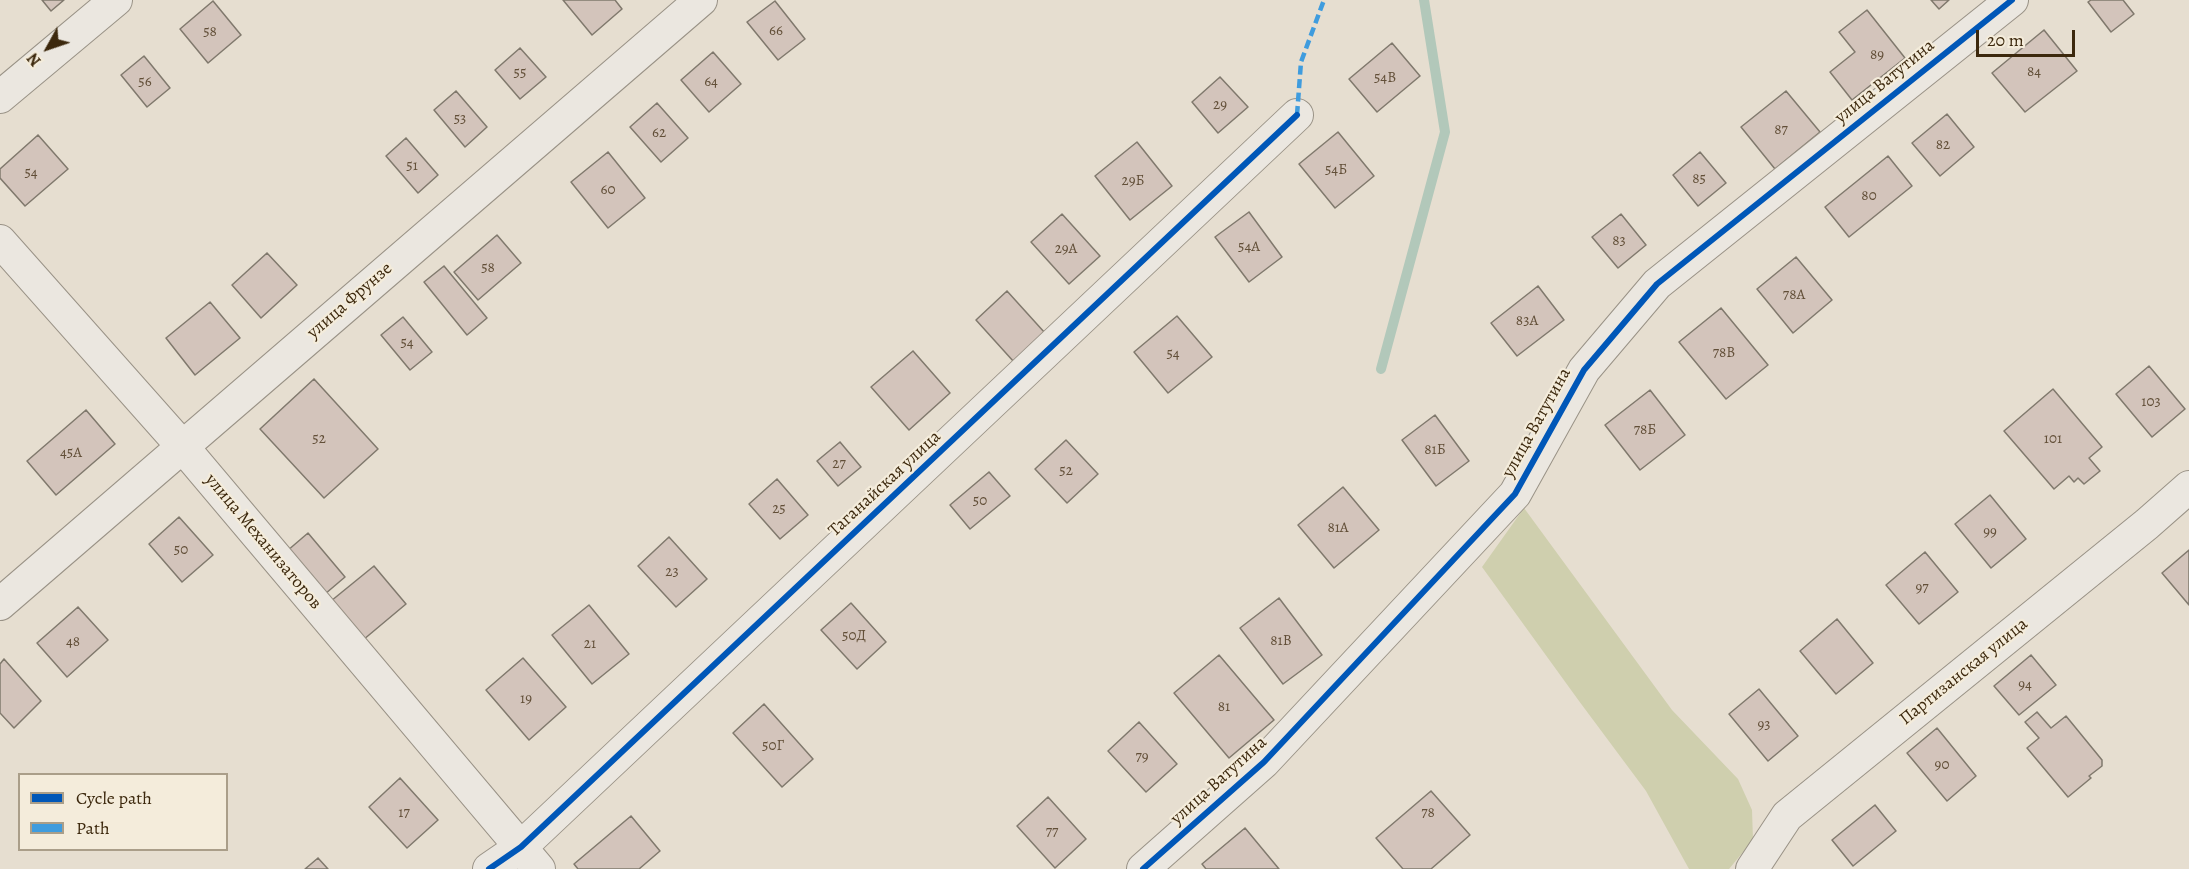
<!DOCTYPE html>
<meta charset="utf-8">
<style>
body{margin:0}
#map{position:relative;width:2189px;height:869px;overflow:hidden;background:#e6ded0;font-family:Alegreya,serif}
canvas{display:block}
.legend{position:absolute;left:18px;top:773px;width:210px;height:78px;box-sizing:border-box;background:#f4ecdb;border:2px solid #aa9e89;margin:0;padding:8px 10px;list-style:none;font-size:18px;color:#3c280d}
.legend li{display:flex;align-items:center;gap:12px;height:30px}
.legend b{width:30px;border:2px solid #aa9e89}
.north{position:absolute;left:18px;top:18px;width:60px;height:60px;-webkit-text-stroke:4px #f4ecdb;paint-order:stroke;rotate:230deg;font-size:16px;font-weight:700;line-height:24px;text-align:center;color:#3c280d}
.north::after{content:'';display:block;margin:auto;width:21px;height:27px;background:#3c280d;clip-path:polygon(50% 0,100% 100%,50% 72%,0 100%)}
.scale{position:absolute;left:1976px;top:30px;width:99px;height:27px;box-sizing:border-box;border:3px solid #3c280d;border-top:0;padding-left:8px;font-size:18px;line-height:21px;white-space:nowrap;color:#3c280d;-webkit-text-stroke:4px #f4ecdb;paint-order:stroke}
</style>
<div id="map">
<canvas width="2189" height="869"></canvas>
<ul class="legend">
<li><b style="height:8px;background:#0057b8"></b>Cycle path</li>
<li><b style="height:8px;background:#3f9cde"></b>Path</li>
</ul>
<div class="north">N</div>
<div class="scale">20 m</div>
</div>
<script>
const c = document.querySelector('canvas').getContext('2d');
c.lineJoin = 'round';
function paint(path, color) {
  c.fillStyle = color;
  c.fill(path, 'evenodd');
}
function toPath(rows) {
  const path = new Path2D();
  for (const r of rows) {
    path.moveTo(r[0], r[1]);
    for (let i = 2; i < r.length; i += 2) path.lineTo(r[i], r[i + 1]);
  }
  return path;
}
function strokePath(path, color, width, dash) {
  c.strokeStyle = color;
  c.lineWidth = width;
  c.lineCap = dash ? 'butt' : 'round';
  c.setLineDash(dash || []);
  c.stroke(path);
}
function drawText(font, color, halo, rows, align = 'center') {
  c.font = font + ' Alegreya,serif';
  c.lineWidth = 4.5;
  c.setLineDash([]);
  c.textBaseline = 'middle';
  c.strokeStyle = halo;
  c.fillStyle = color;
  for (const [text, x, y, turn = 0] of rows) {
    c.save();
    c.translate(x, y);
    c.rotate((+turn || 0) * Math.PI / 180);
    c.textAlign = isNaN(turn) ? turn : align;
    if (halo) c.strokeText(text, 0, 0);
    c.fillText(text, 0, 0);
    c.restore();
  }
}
const green = toPath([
 [1524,508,1672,710,1738,779,1752,810,1753,840,1729,869,1689,869,1646,791,1579,701,1482,567]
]);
const stream = toPath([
 [1381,369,1445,132,1424,0]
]);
const building = toPath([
 [42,0,64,0,51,11,42,0],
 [563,0,615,0,622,9,592,35,563,0],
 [1931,0,1949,0,1939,9,1931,0],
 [2091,0,2123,0,2134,14,2111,32,2088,2,2091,0],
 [213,1,241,35,208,63,180,29,213,1],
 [775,1,805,39,778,60,747,22,775,1],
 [1867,10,1905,58,1852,100,1830,72,1855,52,1839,32,1867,10],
 [2044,30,2077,71,2025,112,1992,73,2044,30],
 [1392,43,1420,76,1377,112,1349,79,1392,43],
 [520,48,546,77,520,99,495,70,520,48],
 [713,52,741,84,709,112,681,80,713,52],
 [144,56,170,88,147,107,121,75,144,56],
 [1220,77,1248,107,1218,133,1192,102,1220,77],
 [456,91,487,127,465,147,434,110,456,91],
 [1786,91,1820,132,1775,169,1741,127,1786,91],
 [657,103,688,138,661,162,630,127,657,103],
 [1947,114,1974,147,1940,176,1912,143,1947,114],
 [1338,132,1374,176,1335,208,1299,164,1338,132],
 [38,135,68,169,25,206,0,178,0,169,38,135],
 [406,138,438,175,418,193,386,156,406,138],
 [1137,142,1172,186,1130,220,1095,176,1137,142],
 [608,152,645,198,608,228,571,182,608,152],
 [1700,152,1726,183,1698,206,1673,175,1700,152],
 [1888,156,1912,186,1849,237,1825,207,1888,156],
 [1249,212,1282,257,1249,282,1215,237,1249,212],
 [1062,214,1100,256,1069,284,1031,242,1062,214],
 [1621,214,1646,245,1618,268,1592,237,1621,214],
 [497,235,521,263,478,300,454,272,497,235],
 [267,253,297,285,261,318,232,285,267,253],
 [1796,257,1832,300,1793,333,1757,289,1796,257],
 [444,266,487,318,467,335,424,282,444,266],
 [1538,286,1564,320,1517,356,1491,323,1538,286],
 [1007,291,1045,333,1014,362,976,320,1007,291],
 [210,302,240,338,195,375,166,338,210,302],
 [1721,308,1768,365,1726,399,1679,342,1721,308],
 [1177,316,1212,357,1168,393,1134,352,1177,316],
 [403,317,432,352,410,370,381,335,403,317],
 [913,351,950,393,909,430,871,387,913,351],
 [2149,366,2185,409,2152,437,2116,394,2149,366],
 [314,379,378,449,324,498,260,429,314,379],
 [2053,389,2102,447,2089,458,2100,471,2084,484,2078,478,2074,482,2069,476,2054,489,2004,431,2053,389],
 [1650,390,1685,435,1640,470,1605,425,1650,390],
 [86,410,115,444,56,495,27,461,86,410],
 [1435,415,1469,461,1436,486,1402,440,1435,415],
 [1066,440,1098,474,1067,503,1035,469,1066,440],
 [840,442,861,467,838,486,817,461,840,442],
 [989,472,1010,496,970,529,950,505,989,472],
 [777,479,808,515,780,539,749,504,777,479],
 [1343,487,1379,530,1334,568,1298,525,1343,487],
 [1990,495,2026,539,1991,568,1955,524,1990,495],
 [179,517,213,555,182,582,149,544,179,517],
 [308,533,345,577,325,594,287,551,308,533],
 [669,537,707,579,676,607,638,566,669,537],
 [2189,550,2189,605,2162,573,2189,550],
 [1925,552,1958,592,1919,624,1886,585,1925,552],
 [374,566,406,604,363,640,331,601,374,566],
 [1279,598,1322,655,1283,684,1240,628,1279,598],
 [851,603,886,642,857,669,821,630,851,603],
 [589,605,629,654,592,684,552,635,589,605],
 [78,607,108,640,67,677,37,643,78,607],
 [1837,619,1873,663,1836,694,1800,651,1837,619],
 [1219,655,1274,720,1229,758,1174,693,1219,655],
 [2031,655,2056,685,2019,715,1994,686,2031,655],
 [523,658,566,707,529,740,486,690,523,658],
 [4,659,41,701,14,728,0,713,0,664,4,659],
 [1759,689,1798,736,1768,761,1729,714,1759,689],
 [764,704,813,759,782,787,733,733,764,704],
 [2037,712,2051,728,2066,716,2102,760,2102,766,2089,776,2091,778,2068,797,2027,748,2039,738,2025,722,2037,712],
 [1139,722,1177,764,1146,792,1108,751,1139,722],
 [1937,728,1976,776,1947,801,1907,753,1937,728],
 [400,778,438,820,407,848,369,807,400,778],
 [1431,791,1470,835,1431,869,1403,869,1376,838,1431,791],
 [1048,797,1086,839,1055,868,1017,826,1048,797],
 [1875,805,1896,831,1853,866,1832,840,1875,805],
 [631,816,660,851,639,869,578,869,574,864,631,816],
 [1245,828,1279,869,1206,869,1202,864,1245,828],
 [318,858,328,869,305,869,318,858]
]);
const minor = toPath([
 [0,97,116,0],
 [0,241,182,446,539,869],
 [0,604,701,0],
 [489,869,521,847,1297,115],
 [1143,869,1264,762,1515,494,1584,370,1657,284,2012,0],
 [1752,869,1787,816,2147,524,2189,487]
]);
const quiet = toPath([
 [1297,115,1301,62,1324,0]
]);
const cycleway = toPath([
 [489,869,521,847,1297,115],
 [1143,869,1264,762,1515,494,1584,370,1657,284,2012,0]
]);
const numberNames = [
 ["66",776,31],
 ["58",210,32],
 ["89",1877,55],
 ["84",2034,72],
 ["55",520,73],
 ["54В",1385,78],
 ["56",145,82],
 ["64",711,82],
 ["29",1220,105],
 ["53",460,119],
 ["87",1781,130],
 ["62",659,133],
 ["82",1943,145],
 ["51",412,166],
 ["54Б",1336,170],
 ["54",31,173],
 ["85",1699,179],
 ["29Б",1133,181],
 ["60",608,190],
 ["80",1869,196],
 ["83",1619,241],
 ["54А",1249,247],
 ["29А",1066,249],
 ["58",488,268],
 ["78А",1794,295],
 ["83А",1527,321],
 ["54",407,343],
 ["78В",1724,353],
 ["54",1173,354],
 ["103",2151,402],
 ["78Б",1645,430],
 ["52",319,439],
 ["101",2053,439],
 ["81Б",1435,450],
 ["45А",71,453],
 ["27",839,464],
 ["52",1066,471],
 ["50",980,501],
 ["25",779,509],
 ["81А",1338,528],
 ["99",1990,532],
 ["50",181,550],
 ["23",672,572],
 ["97",1922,588],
 ["50Д",854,636],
 ["81В",1281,641],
 ["48",73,642],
 ["21",590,644],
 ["94",2025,685],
 ["19",526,699],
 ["81",1224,707],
 ["93",1764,725],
 ["50Г",773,746],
 ["79",1142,757],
 ["90",1942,765],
 ["17",404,813],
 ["78",1428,813],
 ["77",1052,832]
];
const streetNames = [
 ["улица Ватутина",1885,82,-39],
 ["улица Фрунзе",350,301,-41],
 ["улица Ватутина",1537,423,-61],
 ["Таганайская улица",885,484,-43],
 ["улица Механизаторов",263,542,50],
 ["Партизанская улица",1964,672,-39],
 ["улица Ватутина",1219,781,-42]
];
paint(green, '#cfcfae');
strokePath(stream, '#b2c8ba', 10);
paint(building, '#d3c4bb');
strokePath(building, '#80796d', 1.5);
strokePath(minor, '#999286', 34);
strokePath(minor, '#ebe7e0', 32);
strokePath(quiet, '#3f9cde', 4.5, [9, 4.5]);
strokePath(cycleway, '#0057b8', 6);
drawText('15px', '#624f38', null, numberNames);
drawText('18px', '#3c280d', '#f4ecdb', streetNames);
</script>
